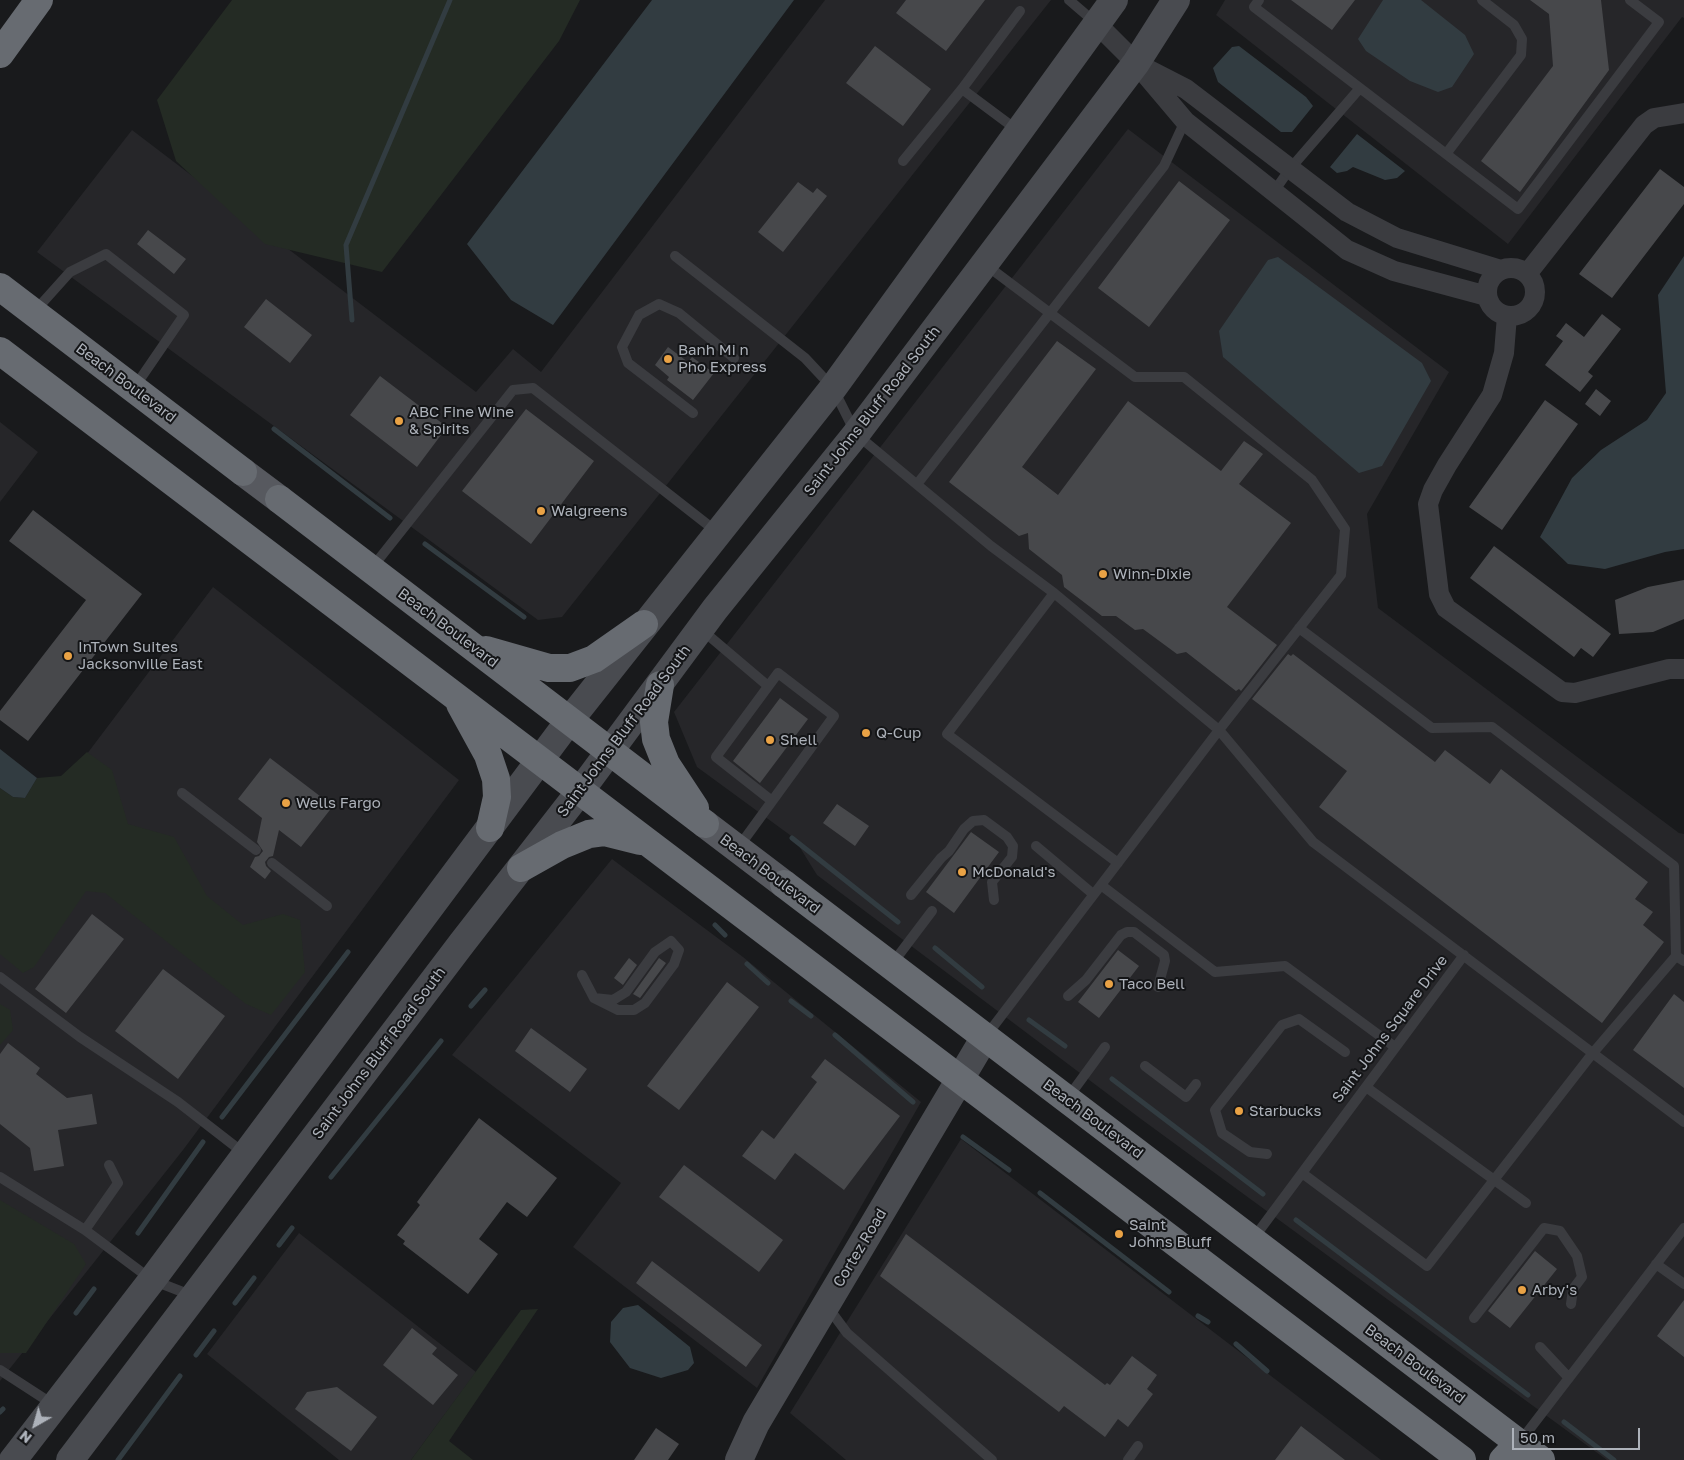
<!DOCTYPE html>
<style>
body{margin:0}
#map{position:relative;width:1684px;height:1460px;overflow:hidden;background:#191a1c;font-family:"Golos Text",sans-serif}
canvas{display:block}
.north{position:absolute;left:10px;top:1400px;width:50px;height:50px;-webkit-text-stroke:4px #141517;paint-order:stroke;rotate:218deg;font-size:14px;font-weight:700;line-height:20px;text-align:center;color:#adb2ba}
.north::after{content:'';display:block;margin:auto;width:18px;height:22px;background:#adb2ba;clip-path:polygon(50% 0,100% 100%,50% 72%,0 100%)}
.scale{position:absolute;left:1512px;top:1428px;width:128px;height:22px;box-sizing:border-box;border:2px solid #adb2ba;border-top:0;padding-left:6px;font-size:15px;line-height:18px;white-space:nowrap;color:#adb2ba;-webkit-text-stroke:4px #141517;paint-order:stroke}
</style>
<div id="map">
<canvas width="1684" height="1460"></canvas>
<div class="north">N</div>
<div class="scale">50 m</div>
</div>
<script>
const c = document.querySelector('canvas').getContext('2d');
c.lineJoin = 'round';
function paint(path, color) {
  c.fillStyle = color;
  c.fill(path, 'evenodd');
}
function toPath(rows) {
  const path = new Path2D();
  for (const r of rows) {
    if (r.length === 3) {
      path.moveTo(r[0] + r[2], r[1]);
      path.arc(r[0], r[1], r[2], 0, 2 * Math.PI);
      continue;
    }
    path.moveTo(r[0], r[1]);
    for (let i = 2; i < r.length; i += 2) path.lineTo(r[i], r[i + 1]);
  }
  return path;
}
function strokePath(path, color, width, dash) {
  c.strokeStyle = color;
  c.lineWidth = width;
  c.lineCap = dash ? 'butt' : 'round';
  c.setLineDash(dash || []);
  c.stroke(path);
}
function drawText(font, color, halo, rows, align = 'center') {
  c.font = font + ' "Golos Text",sans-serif';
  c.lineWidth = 4;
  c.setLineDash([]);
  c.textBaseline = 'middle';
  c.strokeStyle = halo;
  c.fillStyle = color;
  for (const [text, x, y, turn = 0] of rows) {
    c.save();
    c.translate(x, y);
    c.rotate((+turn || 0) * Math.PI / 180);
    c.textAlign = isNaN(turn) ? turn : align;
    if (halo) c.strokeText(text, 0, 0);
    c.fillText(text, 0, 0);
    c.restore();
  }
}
const built = toPath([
 [825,0,1051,0,562,617,538,620,37,252,132,130,476,392,513,349,541,372],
 [1225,0,1684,0,1684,18,1682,17,1508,244,1216,15],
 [1128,129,1449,372,1367,514,1378,608,1679,833,1684,834,1684,1460,1607,1460,1141,1119,817,875,794,838,697,767,674,712],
 [0,422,38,452,0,502],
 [213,587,459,780,183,1150,0,1381,0,805,31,828],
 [612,859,743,957,921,1102,757,1388,573,1247,621,1183,452,1055],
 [961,1139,1381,1460,846,1460,790,1413],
 [299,1233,476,1372,411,1460,339,1460,207,1354]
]);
const green = toPath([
 [232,0,580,0,559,41,382,272,265,244,176,161,157,100],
 [87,752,112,770,128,824,174,837,207,896,243,925,283,914,300,920,305,972,271,1015,246,1004,105,893,86,891,34,967,23,973,0,954,0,788,13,797,25,798,37,778,61,776],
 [0,1004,10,1010,13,1030,0,1045],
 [0,1200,74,1244,86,1264,26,1353,0,1353],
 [538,1309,449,1441,473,1460,411,1460,521,1310]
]);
const water = toPath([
 [652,0,794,0,553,325,511,300,467,244],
 [1383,0,1421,0,1465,35,1474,54,1452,87,1438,92,1410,81,1366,51,1358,39],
 [1239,46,1306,97,1313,106,1292,132,1281,132,1218,82,1213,68,1232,47],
 [1357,134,1405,171,1397,178,1385,180,1353,167,1347,171,1337,173,1330,167],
 [1684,256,1684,549,1665,552,1605,569,1568,564,1540,537,1572,478,1601,450,1647,420,1666,393,1658,295],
 [1278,257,1422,363,1431,381,1382,466,1359,473,1223,357,1219,331,1268,260],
 [0,749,37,778,25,798,13,797,0,788],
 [638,1305,690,1347,694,1363,688,1370,661,1378,630,1368,610,1342,611,1322,623,1308]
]);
const stream = toPath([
 [352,320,346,245,450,0],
 [274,429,390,518],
 [425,544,524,617],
 [792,838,898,922],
 [715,925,725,935],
 [935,948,982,987],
 [747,964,768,983],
 [791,1001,811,1016],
 [471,1006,485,990],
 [1029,1020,1065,1046],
 [835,1035,913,1102],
 [1112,1079,1263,1194],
 [222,1117,348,952],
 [963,1137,1009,1170],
 [331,1177,441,1041],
 [1040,1193,1169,1292],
 [1296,1220,1528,1395],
 [138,1233,203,1142],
 [279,1245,292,1228],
 [235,1303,254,1278],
 [76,1313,94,1289],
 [1198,1316,1208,1322],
 [1236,1344,1267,1371],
 [196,1355,214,1331],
 [0,1412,3,1409],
 [1564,1422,1614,1460],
 [118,1460,180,1376]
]);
const building = toPath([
 [906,0,985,0,946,51,896,13],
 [1291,0,1355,0,1332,30],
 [1530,0,1601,0,1609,70,1520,192,1481,161,1553,66,1549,14],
 [875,46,931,89,903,126,846,83],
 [1660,169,1684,187,1684,204,1612,298,1579,274],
 [1179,181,1230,220,1149,327,1098,288],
 [798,182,813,193,817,188,827,196,783,252,758,232],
 [148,230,186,259,174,274,137,244],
 [266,299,312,335,290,363,244,327],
 [1602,314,1621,329,1588,372,1593,376,1580,392,1545,365,1563,341,1556,336,1566,323,1584,337],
 [1057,341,1096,369,1022,467,1058,495,1128,401,1221,471,1244,441,1263,454,1239,484,1291,523,1227,607,1277,645,1241,691,1239,689,1236,691,1186,652,1177,654,1143,629,1135,630,1116,616,1102,616,1064,587,1062,575,1029,549,1028,533,1019,536,949,482],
 [668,347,688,362,692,357,714,373,693,400,667,380,669,377,655,365],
 [380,376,447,427,417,467,350,415],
 [1596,389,1611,401,1600,416,1585,404],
 [1545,400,1578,424,1502,530,1469,507],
 [526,409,594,461,531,544,462,491],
 [33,510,142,594,28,741,0,720,0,711,86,600,9,541],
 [1494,546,1611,634,1593,657,1581,648,1574,657,1470,578],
 [1684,580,1684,619,1653,632,1619,634,1615,600,1648,587],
 [1288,654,1291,656,1293,654,1435,762,1445,750,1490,784,1501,769,1648,882,1635,899,1653,912,1643,925,1664,942,1602,1023,1319,807,1347,771,1252,699],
 [780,698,808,719,760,783,733,761],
 [270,758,333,806,301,847,279,830,273,856,269,857,265,862,266,866,271,871,265,879,250,867,255,857,259,856,263,851,257,842,262,818,238,799],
 [837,804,869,826,855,846,823,823],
 [971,832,999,852,954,913,926,892],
 [92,914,124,939,66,1013,35,989],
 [1118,950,1139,966,1099,1018,1078,1002],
 [629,958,637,965,623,985,614,978],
 [659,958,666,963,640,998,633,994],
 [163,969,225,1016,178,1079,115,1031],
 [727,982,759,1007,679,1110,647,1086],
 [1674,994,1684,1002,1684,1088,1633,1050],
 [531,1028,587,1069,570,1092,515,1051],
 [8,1043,40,1068,36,1074,67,1098,92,1094,97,1124,58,1130,64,1166,34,1171,30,1148,0,1124,0,1054],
 [825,1059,900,1116,844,1190,795,1153,775,1180,742,1156,762,1130,774,1139,817,1082,811,1077],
 [479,1118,557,1178,527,1217,507,1202,479,1239,498,1254,468,1294,403,1244,405,1241,397,1235,420,1205,417,1202],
 [684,1165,783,1240,759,1272,659,1197],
 [906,1234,1105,1385,1107,1383,1110,1385,1132,1356,1157,1375,1147,1389,1153,1394,1128,1427,1118,1419,1105,1437,1064,1406,1059,1412,880,1276],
 [1535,1251,1557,1269,1510,1328,1488,1311],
 [652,1261,762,1345,746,1367,636,1283],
 [1684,1300,1684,1357,1657,1336],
 [412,1328,437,1348,432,1354,458,1375,433,1405,383,1365],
 [337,1387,377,1417,351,1451,295,1409,307,1392],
 [1301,1426,1345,1460,1275,1460],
 [656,1428,679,1444,668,1460,634,1460]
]);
const lane = toPath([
 [1069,0,1097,24],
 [1259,0,1254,7,1518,209,1659,22,1630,0],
 [962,89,1017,130],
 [1446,154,1521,55,1522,39,1514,25,1482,0],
 [903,161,962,89,1020,11],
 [1273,193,1289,170,1360,88],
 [675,256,805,358,833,388,856,434,991,546,1054,593,1219,730,1313,842,1684,1122],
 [986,265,1135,377,1184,377,1312,480,1345,529,1341,575,1219,730,986,1036],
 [35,311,70,272,106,254,184,315,134,388],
 [693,413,628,363,622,347,639,315,659,304,679,313,734,358],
 [918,483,1164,166,1185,121],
 [371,569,513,390,533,388,717,532],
 [1054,593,947,734,1118,863],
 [1299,628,1432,728,1492,727,1674,866,1676,956,1684,961],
 [702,630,768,686],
 [182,793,256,850],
 [1036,846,1093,894],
 [738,848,834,716,778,673,716,757,772,801],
 [272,863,327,906],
 [1101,885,1215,972,1285,966,1395,1047],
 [911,895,941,858,949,851,964,829,973,821,984,820,1007,837,1013,846,1012,857,992,882,994,900],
 [892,964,932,911],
 [582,975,594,998,618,1010,634,1010,645,1003,674,964,679,950,671,941,655,952,626,992,613,1000,594,998],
 [0,977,80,1037,178,1102,245,1154],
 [1068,996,1086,980,1121,935,1127,932,1134,932,1164,955,1165,961,1158,987],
 [1145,1066,1186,1097,1196,1084],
 [1366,1087,1526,1203],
 [1067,1099,1105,1047],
 [1267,1154,1250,1152,1222,1133,1215,1110,1282,1025,1299,1019,1345,1052],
 [1302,1173,1427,1266,1592,1054,1676,956],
 [0,1177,85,1230,152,1280,193,1296],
 [85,1230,118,1183,109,1165],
 [1253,1239,1464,955],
 [1656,1264,1684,1284],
 [827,1306,847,1333,992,1460],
 [1474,1318,1544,1228,1560,1231,1577,1256,1582,1277,1573,1289,1571,1304],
 [1540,1347,1569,1378],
 [0,1370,54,1405],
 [1519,1443,1684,1228],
 [1128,1460,1138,1446]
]);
const street = toPath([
 [1097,24,1136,63,1185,121,1347,250,1394,271,1487,296],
 [1147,69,1186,89,1347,212,1397,238,1501,270],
 [1511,292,24],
 [1527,274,1644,125,1654,118,1684,113],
 [1507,316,1504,353,1492,395,1447,465,1433,490,1428,504,1439,594,1446,608,1562,692,1575,693,1669,669,1684,669]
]);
const secondary = toPath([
 [13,1460,152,1280,569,721,833,388,1114,0],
 [70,1460,462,943,581,790,715,609,856,434,1136,63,1176,0],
 [739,1460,756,1423,985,1037]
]);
const primary = toPath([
 [243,472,279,499],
 [705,824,784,884]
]);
const highway = toPath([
 [0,54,39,0],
 [0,287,243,472],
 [0,351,1462,1460],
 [279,499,705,824],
 [486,650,549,668,570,668,594,659,644,624],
 [660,685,654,722,656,739,666,764,695,808],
 [460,704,488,755,496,779,497,797,490,828],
 [521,868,562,845,589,834,604,832,640,841],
 [784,884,1541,1460],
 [1503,1460,1519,1443]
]);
const markers = [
 [668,359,5,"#e9a245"],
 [399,421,5,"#e9a245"],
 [541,511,5,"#e9a245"],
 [1103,574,5,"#e9a245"],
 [68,656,5,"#e9a245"],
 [866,733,5,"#e9a245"],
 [770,740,5,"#e9a245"],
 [286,803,5,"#e9a245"],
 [962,872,5,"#e9a245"],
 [1109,984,5,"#e9a245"],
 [1239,1111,5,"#e9a245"],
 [1119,1234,5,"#e9a245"],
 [1522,1290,5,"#e9a245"]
];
const poiNames = [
 ["Banh Mi n",678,350],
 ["Pho Express",678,367],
 ["ABC Fine Wine",409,412],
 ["& Spirits",409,429],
 ["Walgreens",551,511],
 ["Winn-Dixie",1113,574],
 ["InTown Suites",78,647],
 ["Jacksonville East",78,664],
 ["Q-Cup",876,733],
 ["Shell",780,740],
 ["Wells Fargo",296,803],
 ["McDonald's",972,872],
 ["Taco Bell",1119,984],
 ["Starbucks",1249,1111],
 ["Saint",1129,1225],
 ["Johns Bluff",1129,1242],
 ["Arby's",1532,1290]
];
const streetNames = [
 ["Beach Boulevard",126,383,37],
 ["Saint Johns Bluff Road South",872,411,-52],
 ["Beach Boulevard",448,628,37],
 ["Saint Johns Bluff Road South",624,731,-53],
 ["Beach Boulevard",770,874,37],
 ["Saint Johns Square Drive",1390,1029,-53],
 ["Saint Johns Bluff Road South",379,1053,-53],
 ["Beach Boulevard",1093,1119,37],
 ["Cortez Road",860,1248,-59],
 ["Beach Boulevard",1415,1364,37]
];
paint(built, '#262629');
paint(green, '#242b24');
paint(water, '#323c41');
strokePath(stream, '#323c41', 5);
paint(building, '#47484b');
strokePath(lane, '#3b3c40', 10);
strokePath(street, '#3b3c40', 20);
strokePath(secondary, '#494b50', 28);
strokePath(primary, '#57595f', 28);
strokePath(highway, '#676b71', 28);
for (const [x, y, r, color] of markers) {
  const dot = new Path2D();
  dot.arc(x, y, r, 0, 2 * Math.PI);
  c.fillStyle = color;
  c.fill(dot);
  strokePath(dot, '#141517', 2);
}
drawText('15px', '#adb2ba', '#141517', poiNames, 'left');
drawText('15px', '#adb2ba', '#141517', streetNames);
</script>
